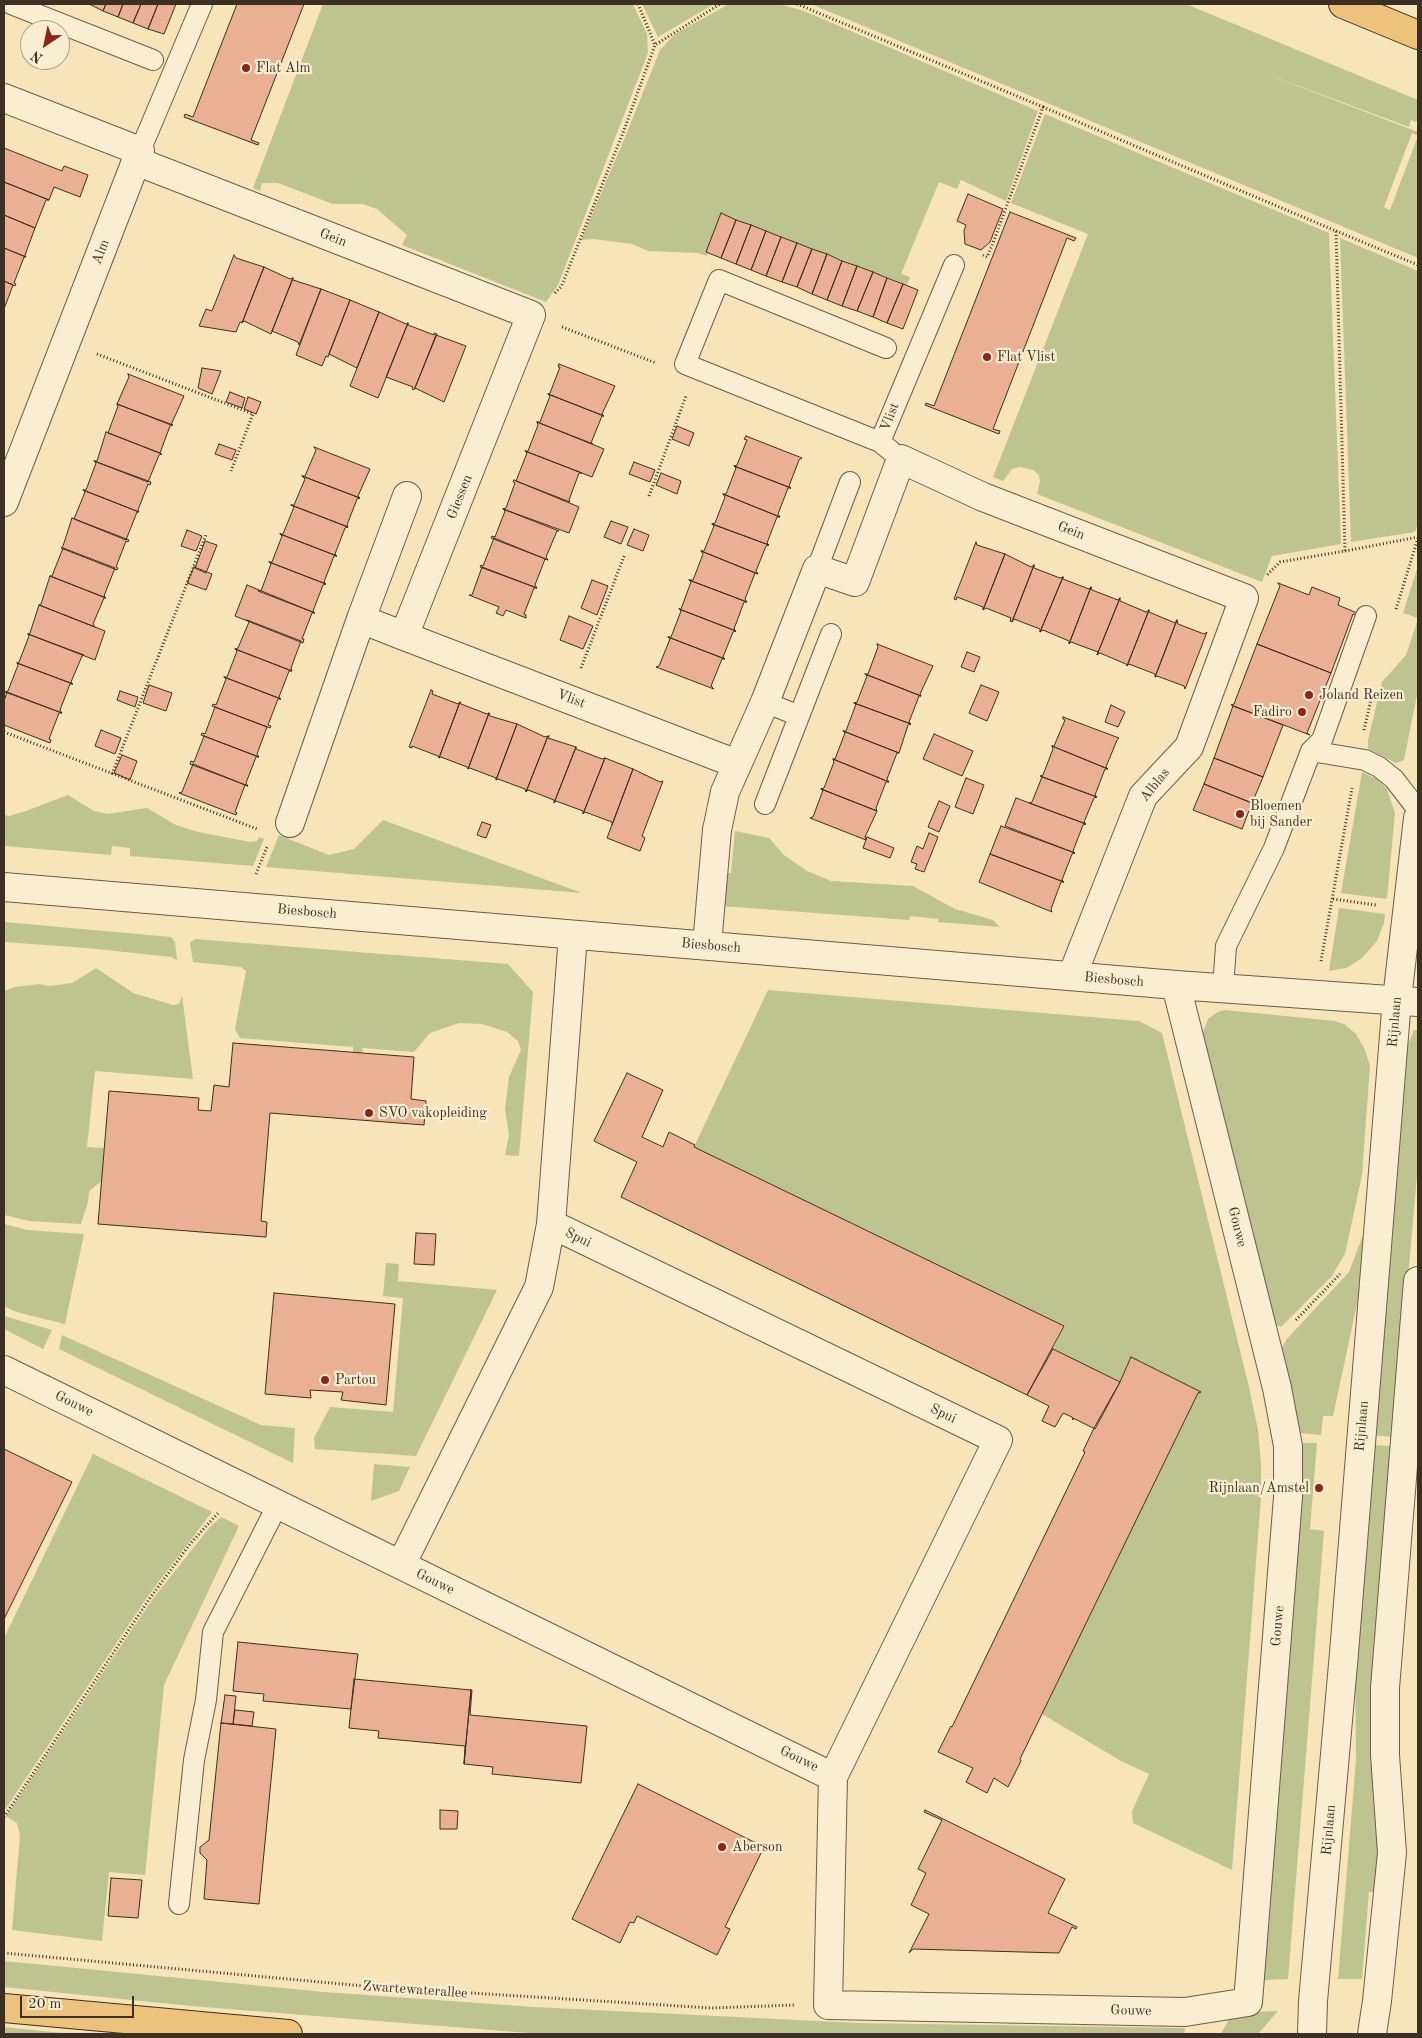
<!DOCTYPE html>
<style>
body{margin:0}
#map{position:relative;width:1422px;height:2038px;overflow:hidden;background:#f8e4b9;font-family:"Old Standard TT",serif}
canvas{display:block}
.frame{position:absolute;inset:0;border:5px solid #3d3022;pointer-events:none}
.north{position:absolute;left:20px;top:20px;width:50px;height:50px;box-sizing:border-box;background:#faedd2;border:1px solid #aea18c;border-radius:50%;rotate:214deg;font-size:14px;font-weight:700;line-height:20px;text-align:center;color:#3d3022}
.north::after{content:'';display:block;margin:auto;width:18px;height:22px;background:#8f2418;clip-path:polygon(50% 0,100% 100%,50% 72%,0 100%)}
.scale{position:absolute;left:20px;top:1996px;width:114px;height:22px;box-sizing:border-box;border:2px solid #3d3022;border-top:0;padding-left:6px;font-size:15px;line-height:18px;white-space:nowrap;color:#3d3022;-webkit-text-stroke:4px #faedd2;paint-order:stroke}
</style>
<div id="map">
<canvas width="1422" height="2038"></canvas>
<div class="frame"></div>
<div class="north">N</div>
<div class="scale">20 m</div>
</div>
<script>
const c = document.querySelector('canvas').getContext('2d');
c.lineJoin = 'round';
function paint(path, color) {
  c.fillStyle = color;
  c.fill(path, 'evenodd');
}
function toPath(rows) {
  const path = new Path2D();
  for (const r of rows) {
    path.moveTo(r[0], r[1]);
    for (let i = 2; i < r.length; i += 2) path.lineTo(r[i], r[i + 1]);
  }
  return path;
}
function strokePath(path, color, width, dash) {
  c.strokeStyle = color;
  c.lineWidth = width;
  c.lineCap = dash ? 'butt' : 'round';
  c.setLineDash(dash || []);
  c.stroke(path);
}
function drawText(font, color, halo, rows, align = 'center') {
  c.font = font + ' "Old Standard TT",serif';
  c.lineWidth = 4.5;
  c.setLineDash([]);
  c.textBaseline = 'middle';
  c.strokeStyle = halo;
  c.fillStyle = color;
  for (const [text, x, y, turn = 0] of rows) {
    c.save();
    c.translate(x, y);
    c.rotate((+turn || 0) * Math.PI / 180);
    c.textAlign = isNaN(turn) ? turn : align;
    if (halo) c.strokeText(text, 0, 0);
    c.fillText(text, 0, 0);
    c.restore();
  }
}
const green = toPath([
 [323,4,633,4,647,34,648,53,558,285,546,302,402,245,407,235,377,209,363,204,333,204,278,183,262,183,260,191,253,188],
 [642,4,714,4,658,37],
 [729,4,779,4,804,11,1038,111,1006,201,961,180,957,189,939,182,901,274,910,277,907,285,721,214,707,256,698,253,648,251,632,244,594,239,581,240,626,135,660,50,675,34],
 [811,4,1186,4,1418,100,1418,118,1416,122,1411,120,1409,127,1253,69,1418,132,1418,258],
 [1412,133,1418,136,1390,210,1384,207],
 [1045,114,1329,233,1341,544,1272,556,1262,582,1037,494,1040,481,1039,475,1033,470,1020,467,1012,469,1003,481,993,477,1088,234,1011,203],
 [1340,238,1418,271,1418,523,1415,532,1351,542],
 [1418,566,1418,618,1403,613],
 [1418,619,1418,690,1404,760,1396,763,1368,749,1368,740,1382,682,1406,655],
 [1362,772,1377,779,1387,789,1395,813,1387,899,1341,893],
 [68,795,94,811,108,814,147,808,176,825,198,832,250,842,257,841,259,837,264,839,253,866,130,856,130,848,112,846,111,855,4,846,4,815,9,816,26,811],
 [383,820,582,893,266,867,279,835,329,855,354,849],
 [735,831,769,838,784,855,807,871,831,881,913,886,955,909,993,920,1000,927,938,922,938,919,910,916,909,920,722,906,725,873,731,873],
 [1339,908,1385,914,1384,923,1377,941,1361,959,1346,968,1329,971],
 [4,922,171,937,175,942,177,960,171,957,87,948,4,942],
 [195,939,508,964,533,992,519,1156,505,1155,509,1135,505,1109,509,1077,521,1050,518,1041,507,1032,482,1024,459,1023,430,1033,414,1052,363,1048,362,1053,353,1053,353,1047,240,1038,235,1029,246,971,241,967,193,962,190,943],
 [96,968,133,993,173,1005,179,1004,182,996,193,1079,95,1071,87,1147,104,1148,102,1181,89,1191,88,1202,81,1224,29,1221,4,1215,4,991,15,987,39,984,49,986,72,983],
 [768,990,1139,1021,1162,1033,1249,1387,1258,1430,1261,1464,1261,1498,1232,1870,1133,1823,1132,1811,1149,1774,1121,1761,1042,1714,1198,1393,1201,1392,1131,1357,1120,1382,1053,1349,1064,1326,1062,1324,1061,1326,694,1147],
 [1225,1010,1335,1021,1344,1024,1356,1034,1365,1050,1370,1066,1362,1175,1345,1254,1332,1276,1281,1327,1275,1325,1204,1039,1203,1032,1208,1019,1218,1012],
 [1414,1030,1418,1030,1418,1164,1394,1437,1371,1435,1403,1056],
 [4,1224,27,1230,84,1234,65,1324,16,1312,4,1306],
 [1366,1227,1360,1290,1333,1416,1323,1416,1321,1435,1301,1433,1282,1347,1287,1339,1349,1272],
 [386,1263,399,1264,398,1281,497,1290,416,1456,315,1449,314,1438,330,1407,393,1412,403,1298,383,1296],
 [4,1316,52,1330,43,1349,4,1329],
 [62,1335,261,1425,295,1428,293,1463,59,1349],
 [1303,1443,1317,1443,1310,1529,1324,1531,1288,1979,1265,1980,1263,1976,1302,1485],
 [1371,1445,1393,1446,1378,1893,1369,1892,1362,1979,1338,1979,1356,1760,1355,1639],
 [93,1454,212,1512,148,1596,4,1811,4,1638],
 [374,1464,410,1467,399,1491,371,1501],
 [221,1517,239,1526,164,1685,145,1875,109,1872,102,1941,12,1930,20,1835,17,1823,6,1816,152,1600,210,1527],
 [4,1961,324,1992,534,2007,858,2023,1185,2028,1184,2034,528,2033,191,2006,4,1987],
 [1278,2011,1258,2034,1221,2034,1229,2019,1247,2012],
 [4,2027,72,2034,4,2034]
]);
const building = toPath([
 [89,4,106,4,103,11,89,4],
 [106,4,123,4,118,17,103,11,106,4],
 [123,4,141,4,133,23,118,17,123,4],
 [141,4,158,4,148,29,133,23,141,4],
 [158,4,176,4,164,34,148,29,158,4],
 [237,4,304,4,251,140,259,143,258,145,184,117,185,114,193,117,237,4],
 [4,148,62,171,64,166,88,175,80,197,54,187,49,200,4,182,4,148],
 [4,182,49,200,46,200,35,228,4,215,4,182],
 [968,194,1003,209,990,242,981,250,965,244,964,231,966,225,957,221,968,194],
 [1010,212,1076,238,1074,241,1067,238,993,429,1000,431,999,434,925,405,926,403,934,406,1010,212],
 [721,213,736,220,721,258,706,252,721,213],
 [4,215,35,228,25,255,26,257,4,248,4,215],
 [736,220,751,225,736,264,721,258,736,220],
 [751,225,766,231,751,270,736,264,751,225],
 [766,231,781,237,766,276,751,270,766,231],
 [781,237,797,243,782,282,766,276,781,237],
 [797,243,812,249,797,287,782,282,797,243],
 [4,248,26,257,24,257,14,283,16,284,15,286,4,281,4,248],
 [812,249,827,254,812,294,797,287,812,249],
 [827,254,842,261,827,300,812,294,827,254],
 [234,255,236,258,264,267,242,323,240,322,236,332,199,326,206,309,212,311,234,255],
 [842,261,857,266,842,306,827,300,842,261],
 [857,266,873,272,857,311,842,306,857,266],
 [264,267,290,279,293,278,271,334,244,321,242,323,264,267],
 [873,272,887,278,873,317,857,311,873,272],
 [293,278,293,280,321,289,299,345,298,342,272,331,293,278],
 [887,278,903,284,887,323,873,317,887,278],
 [4,281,13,285,4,309,4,281],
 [903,284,918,290,903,329,887,323,903,284],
 [321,289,350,300,329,354,328,357,326,356,322,366,296,355,321,289],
 [350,300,379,312,357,368,329,354,350,300],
 [379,312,406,324,408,323,378,398,350,386,379,312],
 [408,323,408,325,434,335,434,333,437,334,414,390,412,389,413,387,386,377,408,323],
 [436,335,466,346,444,402,415,388,436,335],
 [559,364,615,386,602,414,604,416,548,394,550,393,560,367,558,367,559,364],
 [202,368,221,371,212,394,198,388,202,368],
 [128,374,184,396,171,425,117,404,129,377,128,374],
 [230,392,245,398,242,408,226,402,230,392],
 [548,394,604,416,602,416,591,443,593,444,537,422,540,422,550,396,548,394],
 [248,397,261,402,256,414,244,409,248,397],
 [117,404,173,425,170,426,160,453,108,433,118,406,117,404],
 [537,422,604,449,592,477,525,451,528,451,538,425,537,422],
 [677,426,694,433,689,446,672,439,677,426],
 [106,432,162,454,159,455,148,482,94,461,97,461,106,432],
 [746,436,802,458,799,460,789,486,791,488,734,466,737,465,747,440,744,439,746,436],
 [219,444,236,450,232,460,215,454,219,444],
 [314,447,370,469,358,496,360,498,302,476,305,476,316,450,314,447],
 [525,451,582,473,579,473,569,500,570,502,516,481,527,453,525,451],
 [94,461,151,482,150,485,148,484,138,510,139,512,83,490,86,490,96,463,94,461],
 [634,462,655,470,650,482,629,474,634,462],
 [734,466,791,488,788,488,778,514,780,517,723,494,726,494,736,468,734,466],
 [661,473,681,481,677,494,656,485,661,473],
 [302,476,360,498,357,499,347,525,348,527,291,505,294,505,305,479,302,476],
 [514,480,579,507,569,533,503,509,506,508,515,483,513,482,514,480],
 [83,490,139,512,137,512,126,540,74,519,85,492,83,490],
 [723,494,780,517,777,517,767,543,769,545,712,524,715,523,725,497,723,494],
 [291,505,348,527,345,528,335,554,337,556,280,534,283,534,294,507,291,505],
 [503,509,559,531,557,531,546,557,548,560,491,538,492,536,495,537,505,511,503,509],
 [72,518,129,540,128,542,126,541,116,567,118,568,117,570,61,548,63,546,72,518],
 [611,521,628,527,621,544,604,537,611,521],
 [712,524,769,545,766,546,756,571,758,574,701,551,704,551,714,526,712,524],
 [634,529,649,535,643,551,627,545,634,529],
 [187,530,202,536,196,551,181,546,187,530],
 [280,534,337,556,334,556,324,582,326,584,269,562,272,562,282,536,280,534],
 [494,538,548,560,545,559,535,585,537,588,480,567,481,565,483,566,494,538],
 [205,541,217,545,206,573,195,568,205,541],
 [976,542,977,545,1005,554,983,610,983,607,957,597,956,600,954,599,976,542],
 [63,548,115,568,104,596,106,598,50,576,52,576,63,548],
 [701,551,758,574,755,573,745,599,747,602,689,580,693,580,703,554,701,551],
 [1005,554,1031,567,1034,565,1012,622,1010,621,1011,618,986,608,983,610,1005,554],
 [269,562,326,584,323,585,313,611,315,613,258,591,261,591,271,564,269,562],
 [1034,565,1034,568,1060,578,1063,577,1040,632,1040,629,1014,619,1012,622,1034,565],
 [194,567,212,574,206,590,187,583,194,567],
 [482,567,537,588,534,588,524,614,526,615,526,618,506,610,503,616,496,613,499,607,469,595,472,595,482,567],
 [50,576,106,598,104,598,93,624,95,627,39,605,41,604,50,576],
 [1063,577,1063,579,1089,589,1091,587,1069,644,1069,641,1043,630,1040,632,1063,577],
 [592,580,608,586,597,615,581,608,592,580],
 [689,580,747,602,744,602,734,629,736,631,679,609,681,609,691,582,689,580],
 [1278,583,1309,595,1312,587,1340,598,1338,605,1357,613,1356,615,1353,614,1331,673,1257,644,1280,586,1278,583],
 [247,585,315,613,312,613,302,639,304,639,303,643,235,616,247,585],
 [1091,587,1092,590,1118,600,1120,598,1097,655,1098,652,1071,642,1069,644,1091,587],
 [1120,598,1120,601,1146,612,1149,610,1127,666,1126,664,1100,653,1097,655,1120,598],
 [39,605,105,631,95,660,28,634,30,633,39,605],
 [679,609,736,631,733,632,723,657,725,659,668,637,671,637,681,611,679,609],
 [1149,610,1149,612,1175,623,1177,620,1155,677,1155,674,1129,664,1127,666,1149,610],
 [569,616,593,626,583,649,560,640,569,616],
 [247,620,301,641,291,668,292,671,235,649,238,648,249,622,247,620],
 [1177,620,1178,624,1204,634,1207,632,1185,689,1184,686,1157,676,1155,677,1177,620],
 [28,634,84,655,82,656,71,682,73,684,17,663,19,662,29,636,28,634],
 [668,637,725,659,722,659,711,686,714,689,656,667,659,666,670,639,668,637],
 [877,644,933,666,920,694,921,696,865,674,868,674,878,647,877,644],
 [1257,644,1331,673,1307,733,1310,735,1231,705,1234,704,1257,644],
 [235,649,292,671,289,671,279,697,281,699,224,677,227,677,237,651,235,649],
 [967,652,980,657,974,672,961,667,967,652],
 [17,663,73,684,70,684,60,710,62,713,5,692,8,691,18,665,17,663],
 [865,674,921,696,919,696,909,722,911,724,854,703,857,702,867,676,865,674],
 [224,677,281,699,278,699,268,725,271,726,270,728,212,706,213,704,216,705,226,679,224,677],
 [149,685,172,693,166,711,143,703,149,685],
 [981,685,999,692,987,721,969,713,981,685],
 [431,690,433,691,432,694,458,704,460,702,439,758,438,756,412,746,412,748,409,747,431,690],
 [120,691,138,697,135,707,117,700,120,691],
 [7,692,62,713,59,713,49,739,51,740,50,743,4,725,4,701,7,692],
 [460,702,461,704,487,714,489,713,468,769,467,767,441,757,439,758,460,702],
 [854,703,911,724,908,725,899,753,843,731,846,731,856,704,854,703],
 [1111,705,1125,712,1118,727,1105,722,1111,705],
 [1233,706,1283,725,1263,777,1214,758,1233,706],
 [215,707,267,727,257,754,259,757,201,735,202,733,205,734,215,707],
 [489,713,490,716,517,724,496,780,496,778,470,768,468,769,489,713],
 [1063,717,1119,738,1117,740,1106,767,1108,769,1052,746,1054,746,1065,720,1063,719,1063,717],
 [517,724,545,737,548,736,526,792,525,789,498,779,496,780,517,724],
 [101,730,121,738,115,754,95,746,101,730],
 [843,731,899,753,897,753,887,779,889,782,833,759,835,759,845,733,843,731],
 [934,734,973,751,962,776,923,759,934,734],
 [204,736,259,757,256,757,246,783,248,786,190,764,191,761,194,762,204,736],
 [549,736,548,738,576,747,554,803,554,800,528,790,526,792,548,736,549,736],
 [1052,746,1108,769,1105,769,1095,795,1097,797,1040,776,1043,775,1053,749,1052,746],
 [576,747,576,749,602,759,605,758,583,814,583,811,556,801,554,803,576,747],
 [122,755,137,761,130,780,114,773,122,755],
 [605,758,633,769,612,825,612,822,585,812,583,814,605,758],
 [1214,758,1263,777,1252,803,1204,784,1214,758],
 [833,759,889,782,886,782,876,808,877,811,821,789,824,788,834,762,833,759],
 [193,764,248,786,245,785,235,812,237,813,236,815,179,793,182,792,193,764],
 [633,769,660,782,663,781,642,836,645,838,640,851,607,838,633,769],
 [1042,777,1097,797,1094,798,1084,822,1086,824,1029,803,1032,802,1042,777],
 [966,778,984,785,973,814,955,807,966,778],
 [1204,784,1252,803,1242,829,1193,810,1204,784],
 [821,789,877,811,865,837,866,840,810,818,813,817,823,790,821,789],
 [1016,798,1086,824,1083,825,1073,851,1075,853,1005,826,1016,798],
 [939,801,950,806,939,832,928,827,939,801],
 [482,822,491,825,486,838,477,835,482,822],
 [1001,826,1075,853,1072,854,1062,880,1064,882,990,854,1001,826],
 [929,833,938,837,924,872,915,869,917,864,911,862,917,846,923,849,929,833],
 [867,837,894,848,890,858,863,848,867,837],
 [990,854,1064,882,1061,882,1051,909,1052,912,979,882,990,854],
 [233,1043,414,1057,411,1099,426,1101,424,1125,270,1113,261,1221,267,1222,266,1237,98,1224,109,1091,199,1098,198,1110,211,1111,214,1085,229,1087,233,1043],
 [627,1073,663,1090,642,1137,663,1147,669,1132,695,1145,694,1147,1064,1326,1027,1395,621,1197,637,1162,594,1141,627,1073],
 [416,1233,436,1234,434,1265,414,1264,416,1233],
 [274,1293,395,1304,386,1405,341,1400,343,1392,310,1390,311,1398,265,1394,274,1293],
 [1053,1349,1120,1382,1095,1429,1073,1418,1073,1420,1072,1417,1063,1413,1055,1427,1042,1421,1049,1406,1027,1395,1053,1349],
 [1131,1357,1201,1392,1198,1393,1020,1759,1021,1761,1008,1787,994,1778,987,1793,966,1782,973,1768,938,1752,951,1726,952,1727,1085,1452,1083,1451,1094,1428,1120,1382,1131,1357],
 [4,1449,72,1482,4,1619,4,1449],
 [238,1642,358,1654,351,1709,263,1701,264,1694,233,1691,238,1642],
 [354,1679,471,1690,464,1764,465,1746,378,1738,379,1731,349,1728,354,1679],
 [471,1690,472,1690,470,1715,587,1726,581,1783,492,1774,493,1767,464,1764,471,1690],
 [225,1695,236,1696,233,1724,221,1723,225,1695],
 [235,1710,254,1712,252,1726,233,1724,235,1710],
 [221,1723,276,1729,259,1904,204,1899,207,1860,200,1853,200,1847,209,1840,221,1723],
 [638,1784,764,1847,725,1927,730,1929,717,1955,637,1916,634,1923,630,1922,620,1943,572,1919,638,1784],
 [440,1810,458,1811,457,1829,440,1829,440,1810],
 [925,1810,1065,1879,1048,1913,1077,1927,1076,1929,1072,1927,1059,1953,913,1949,909,1953,929,1914,911,1905,926,1873,918,1869,942,1820,924,1812,925,1810],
 [111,1878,142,1880,138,1918,108,1916,111,1878]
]);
const path = toPath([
 [638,4,655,45],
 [797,4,1043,107,993,243,987,257,983,255],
 [1043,107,1336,231,1345,551,1280,562,1267,575],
 [1336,231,1418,265],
 [555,293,561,287,623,133,655,45,720,4],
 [562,327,656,363],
 [97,354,253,414,231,471],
 [649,496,686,396],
 [1345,551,1418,537],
 [1396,609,1418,538],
 [581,668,625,554],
 [1364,730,1372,695],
 [4,732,257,829],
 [112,774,206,535],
 [256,874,267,847],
 [1333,899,1376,905],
 [1321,961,1352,788],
 [1296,1320,1340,1274],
 [4,1817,150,1598,190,1544,218,1513],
 [4,1953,375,1987,711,2008,795,2005]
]);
const service = toPath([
 [11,4,153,60],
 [140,151,202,4],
 [880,442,685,364,719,280,886,348],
 [891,451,880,442,954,265],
 [817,569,850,482],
 [765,702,799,716],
 [1311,751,1365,760,1379,767,1394,779,1418,810],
 [765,804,831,634],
 [1223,988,1226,946,1274,848,1311,751,1322,740,1366,616],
 [179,1904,194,1760,206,1700,213,1632,278,1504]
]);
const minor = toPath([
 [4,98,140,151,4,502],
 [136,161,531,315,404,636,361,619,290,823],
 [361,619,407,496],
 [404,636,737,764],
 [4,887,1176,985,1418,1002],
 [707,945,717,830,725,792,765,702,817,569,855,582,901,459,983,497,1244,598,1189,747,1143,796,1072,976],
 [551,1224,998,1440,833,1777],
 [4,1370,833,1777,828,2005,1185,2012,1248,2002,1288,1497,1288,1446,1277,1388,1176,985],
 [401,1565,539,1287,551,1224,573,935]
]);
const tertiary = toPath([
 [1312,2034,1313,2001,1344,1653,1397,999,1418,818],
 [1372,2034,1377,2001,1392,1853,1385,1755,1385,1688,1418,1281]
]);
const primary = toPath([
 [4,2008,288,2034]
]);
const motorway = toPath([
 [1343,4,1418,35]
]);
const markers = [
 [246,68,5,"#8f2418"],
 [987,357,5,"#8f2418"],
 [1309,695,5,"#8f2418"],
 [1302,712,5,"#8f2418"],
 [1240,814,5,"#8f2418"],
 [369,1113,5,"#8f2418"],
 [325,1380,5,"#8f2418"],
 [1319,1488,5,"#8f2418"],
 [722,1847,5,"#8f2418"]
];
const poiNames = [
 ["Flat Alm",256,68],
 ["Flat Vlist",997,357],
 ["Joland Reizen",1319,695],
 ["Fadiro",1292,712,"right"],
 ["Bloemen",1250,806],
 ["bij Sander",1250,822],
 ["SVO vakopleiding",379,1113],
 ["Partou",335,1380],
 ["Rijnlaan/Amstel",1309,1488,"right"],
 ["Aberson",732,1847]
];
const streetNames = [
 ["Gein",333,238,21],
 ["Alm",101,252,-69],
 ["Vlist",890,417,-69],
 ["Giessen",460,497,-68],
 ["Gein",1071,531,21],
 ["Vlist",571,699,21],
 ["Alblas",1155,785,-51],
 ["Biesbosch",307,912,5],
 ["Biesbosch",711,946,5],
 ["Biesbosch",1114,980,5],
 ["Rijnlaan",1395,1022,-85],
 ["Gouwe",1237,1227,76],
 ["Spui",578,1238,26],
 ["Gouwe",74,1404,26],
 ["Spui",943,1414,26],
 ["Rijnlaan",1362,1426,-85],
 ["Gouwe",435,1582,26],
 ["Gouwe",1278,1626,-85],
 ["Gouwe",799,1759,26],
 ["Rijnlaan",1329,1830,-85],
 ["Zwartewaterallee",415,1990,4],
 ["Gouwe",1131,2011,1]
];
paint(green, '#bdc48f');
paint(building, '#e9b093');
strokePath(building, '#3d3022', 1);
strokePath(service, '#6c5d48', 22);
strokePath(minor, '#6c5d48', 30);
strokePath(tertiary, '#6c5d48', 30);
strokePath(primary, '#3d3022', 30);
strokePath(motorway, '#3d3022', 30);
strokePath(path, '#3d3022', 3, [1, 2.5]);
strokePath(service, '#faedd2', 20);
strokePath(minor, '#faedd2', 28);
strokePath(tertiary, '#faedd2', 28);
strokePath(primary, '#ecc27c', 28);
strokePath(motorway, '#ecc27c', 28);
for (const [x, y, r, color] of markers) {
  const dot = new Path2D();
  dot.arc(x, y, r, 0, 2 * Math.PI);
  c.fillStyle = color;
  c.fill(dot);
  strokePath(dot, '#faedd2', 2);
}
drawText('14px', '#3d3022', '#faedd2', poiNames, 'left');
drawText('14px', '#3d3022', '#faedd2', streetNames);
</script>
